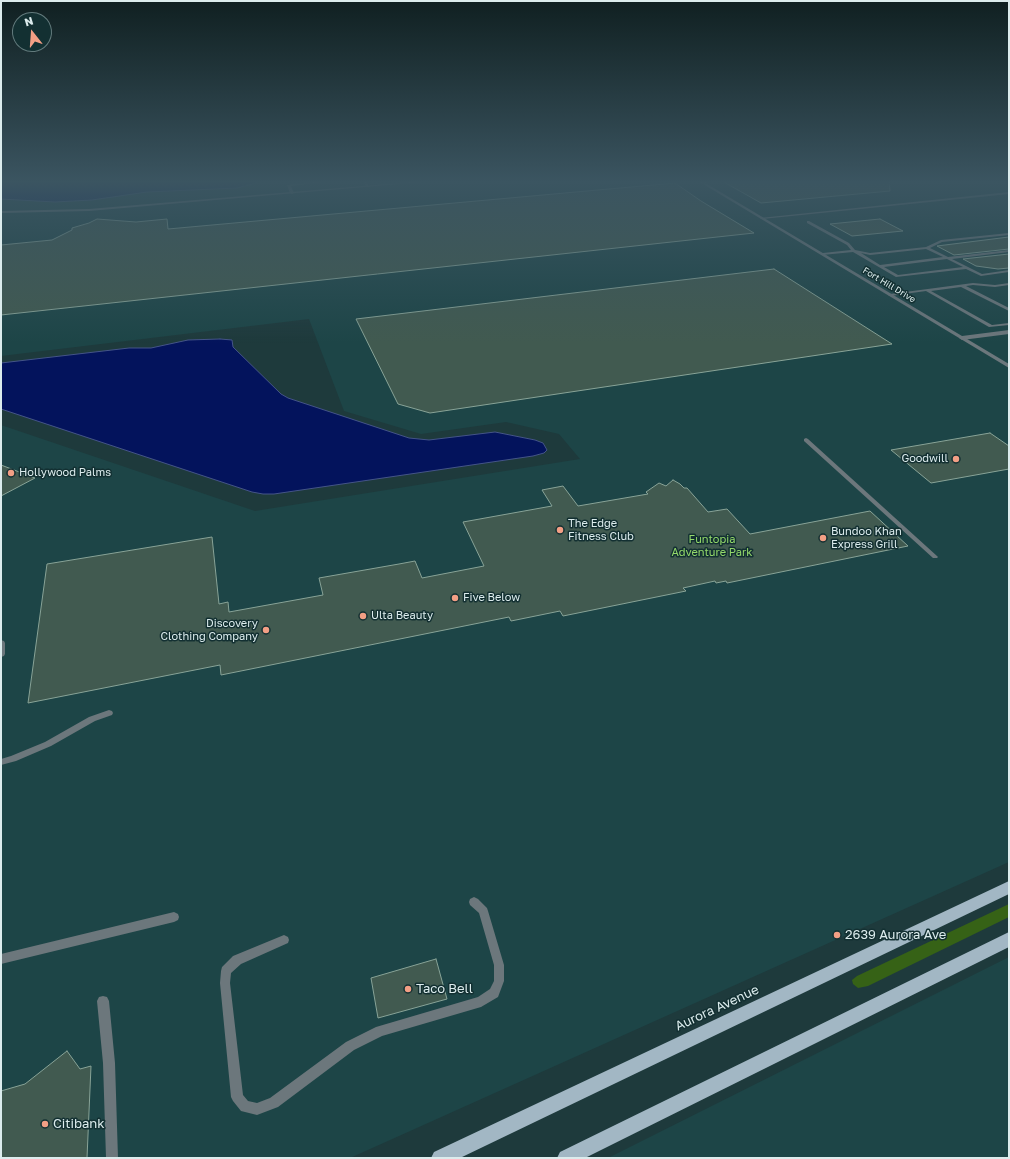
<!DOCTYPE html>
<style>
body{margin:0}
#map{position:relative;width:1010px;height:1159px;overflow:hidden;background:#1e3a3c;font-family:"Golos Text",sans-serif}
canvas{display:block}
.frame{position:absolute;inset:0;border:2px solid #dceced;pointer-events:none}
.north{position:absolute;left:12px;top:12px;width:40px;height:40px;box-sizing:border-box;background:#133032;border:1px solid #637b7d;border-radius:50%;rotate:343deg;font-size:11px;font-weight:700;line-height:16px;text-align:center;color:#dceced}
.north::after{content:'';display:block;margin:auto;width:14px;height:18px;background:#f39f85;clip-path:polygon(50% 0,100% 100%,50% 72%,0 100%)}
</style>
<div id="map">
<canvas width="1010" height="1159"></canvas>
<div class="frame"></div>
<div class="north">N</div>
</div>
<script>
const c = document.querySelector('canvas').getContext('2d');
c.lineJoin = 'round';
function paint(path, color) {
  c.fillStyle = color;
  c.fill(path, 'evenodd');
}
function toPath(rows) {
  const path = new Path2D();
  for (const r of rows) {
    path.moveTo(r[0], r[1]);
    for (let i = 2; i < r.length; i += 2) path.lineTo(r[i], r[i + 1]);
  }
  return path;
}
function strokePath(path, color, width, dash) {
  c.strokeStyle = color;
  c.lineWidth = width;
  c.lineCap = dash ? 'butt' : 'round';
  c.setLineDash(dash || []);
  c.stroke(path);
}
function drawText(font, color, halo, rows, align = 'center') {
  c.font = font + ' "Golos Text",sans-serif';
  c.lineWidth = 3;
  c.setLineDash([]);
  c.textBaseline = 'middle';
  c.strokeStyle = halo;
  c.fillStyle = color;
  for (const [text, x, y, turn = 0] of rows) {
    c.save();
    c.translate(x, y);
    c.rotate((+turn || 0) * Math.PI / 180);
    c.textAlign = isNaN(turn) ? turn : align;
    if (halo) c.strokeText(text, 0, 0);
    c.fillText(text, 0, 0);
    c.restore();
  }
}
const built = toPath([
 [1,181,1009,181,1009,862,350,1158,1,1158,1,425,255,511,580,459,559,434,506,422,421,434,344,411,309,319,1,356],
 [1009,957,1009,1158,608,1158]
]);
const green = toPath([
 [1009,904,1009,917,868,986,858,988,853,984,852,980,857,976]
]);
const water = toPath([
 [1,181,258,181,253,184,237,188,147,192,92,200,55,202,1,199,1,181],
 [220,339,232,340,233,347,281,394,288,398,409,438,429,440,495,432,535,440,543,443,547,450,544,453,533,456,274,494,263,494,252,492,1,409,1,363,129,348,151,348,188,340,220,339]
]);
const building = toPath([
 [722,181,889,181,890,191,761,203,722,181],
 [675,183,701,201,754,233,1,315,1,245,52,240,72,230,72,228,89,223,97,219,136,222,167,219,168,229,675,183],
 [880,219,903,231,852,236,830,224,880,219],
 [1009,237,1009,249,954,255,937,246,1009,237],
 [1009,254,1009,268,998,269,976,266,963,259,1009,254],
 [774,269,892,344,430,413,398,404,356,319,774,269],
 [990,433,1009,446,1009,469,931,483,891,450,990,433],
 [1,465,35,478,1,496,1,465],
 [673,480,680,484,684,488,687,488,708,512,727,509,750,534,870,511,908,546,727,583,726,581,716,583,715,581,683,588,686,591,563,616,560,611,511,621,509,617,221,675,220,665,28,703,47,564,212,537,219,604,228,602,229,612,323,595,319,578,399,564,415,561,422,578,484,566,463,522,552,506,542,490,563,486,578,506,648,494,646,492,659,483,666,486,673,480],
 [436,959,447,999,378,1018,371,978,436,959],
 [67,1051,80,1069,91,1066,87,1158,1,1158,1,1091,25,1084,67,1051]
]);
const service = toPath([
 [322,181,331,181,291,186,294,193,292,194,290,193,287,185,322,181],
 [706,181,710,181,703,184,701,183,706,181],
 [1006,181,1009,181,1009,182,1007,182,1006,181],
 [1009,192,1009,194,762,219,760,218,1009,192],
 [807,221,809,221,849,243,855,250,870,253,926,247,941,240,1009,233,1009,235,942,242,930,248,948,257,1009,250,1009,252,952,259,982,274,1009,270,1009,272,981,276,966,269,896,277,853,252,822,255,822,253,823,253,851,250,847,245,807,223,807,221],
 [926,249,943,257,880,265,861,253,870,255,926,249],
 [947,259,963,267,898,275,884,267,947,259],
 [973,283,995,285,1009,283,1009,285,995,287,973,285,966,286,1009,308,1009,311,961,287,931,291,992,325,1009,323,1009,325,989,327,926,291,890,296,888,295,890,294,973,283],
 [806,438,808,439,937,556,938,557,937,558,933,558,804,441,804,439,806,438],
 [1,640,4,641,5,643,5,654,4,656,1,657,1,640],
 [109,710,112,711,113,713,112,715,95,721,51,746,16,761,1,765,1,759,11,756,45,742,89,717,109,710],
 [474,897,478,899,487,908,488,911,504,965,504,981,498,997,481,1007,382,1036,354,1050,278,1107,257,1115,241,1111,233,1101,231,1097,220,983,221,971,222,967,233,956,284,935,288,937,289,940,288,943,241,964,231,973,230,983,243,1095,248,1101,257,1103,270,1098,346,1042,376,1027,478,997,490,989,494,981,494,965,479,913,470,905,469,902,470,899,474,897],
 [174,912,178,914,179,917,178,920,174,922,1,964,1,954,174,912],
 [103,996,107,997,109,1001,115,1063,118,1158,106,1158,103,1063,97,1001,99,997,103,996]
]);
const minor = toPath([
 [362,181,366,181,369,187,367,187,362,181],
 [1009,330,1009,334,962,340,959,338,962,336,1009,330]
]);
const tertiary = toPath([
 [422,181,434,181,89,211,1,213,1,211,89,209,422,181],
 [698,181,702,181,1009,364,1009,368,698,181]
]);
const primary = toPath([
 [1009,881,1009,894,460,1158,431,1158,434,1152,1009,881],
 [1009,932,1009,947,585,1158,557,1158,560,1152,1009,932]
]);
const markers = [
 [956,459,4,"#f39f85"],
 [11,473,4,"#f39f85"],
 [560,530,4,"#f39f85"],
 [823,538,4,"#f39f85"],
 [455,598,4,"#f39f85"],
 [363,616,4,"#f39f85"],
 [266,630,4,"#f39f85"],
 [837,935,4,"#f39f85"],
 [408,989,4,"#f39f85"],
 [45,1124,4,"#f39f85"]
];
const farStreetnames = [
 ["Fort Hill Drive",889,285,31]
];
const poiNames = [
 ["Goodwill",948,459,"right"],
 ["Hollywood Palms",19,473],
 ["The Edge",568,524],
 ["Fitness Club",568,537],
 ["Bundoo Khan",831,532],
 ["Express Grill",831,545],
 ["Five Below",463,598],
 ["Ulta Beauty",371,616],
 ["Discovery",258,624,"right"],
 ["Clothing Company",258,637,"right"]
];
const parkNames = [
 ["Funtopia",712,540],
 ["Adventure Park",712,553]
];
const nearPoinames = [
 ["2639 Aurora Ave",845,935],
 ["Taco Bell",416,989],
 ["Citibank",53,1124]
];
const nearStreetnames = [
 ["Aurora Avenue",717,1008,-25]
];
paint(built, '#1d4547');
paint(green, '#366216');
paint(water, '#03135c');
strokePath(water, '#445488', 1);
paint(building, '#415a50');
strokePath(building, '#88a397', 1);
paint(service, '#6c777c');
paint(minor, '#6c777c');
paint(tertiary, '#6c777c');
paint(primary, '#a2b7c4');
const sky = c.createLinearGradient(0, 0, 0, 343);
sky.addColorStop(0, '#102021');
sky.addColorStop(0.53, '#3b5561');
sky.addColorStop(1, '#3b556100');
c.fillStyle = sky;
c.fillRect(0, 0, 1010, 343);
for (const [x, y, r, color] of markers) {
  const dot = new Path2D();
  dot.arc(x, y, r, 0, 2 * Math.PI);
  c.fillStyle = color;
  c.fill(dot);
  strokePath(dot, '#133032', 1.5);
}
drawText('9px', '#dceced', '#133032', farStreetnames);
drawText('11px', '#dceced', '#133032', poiNames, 'left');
drawText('11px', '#94d96b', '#133032', parkNames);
drawText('13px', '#dceced', '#133032', nearPoinames, 'left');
drawText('13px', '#dceced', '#133032', nearStreetnames);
</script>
